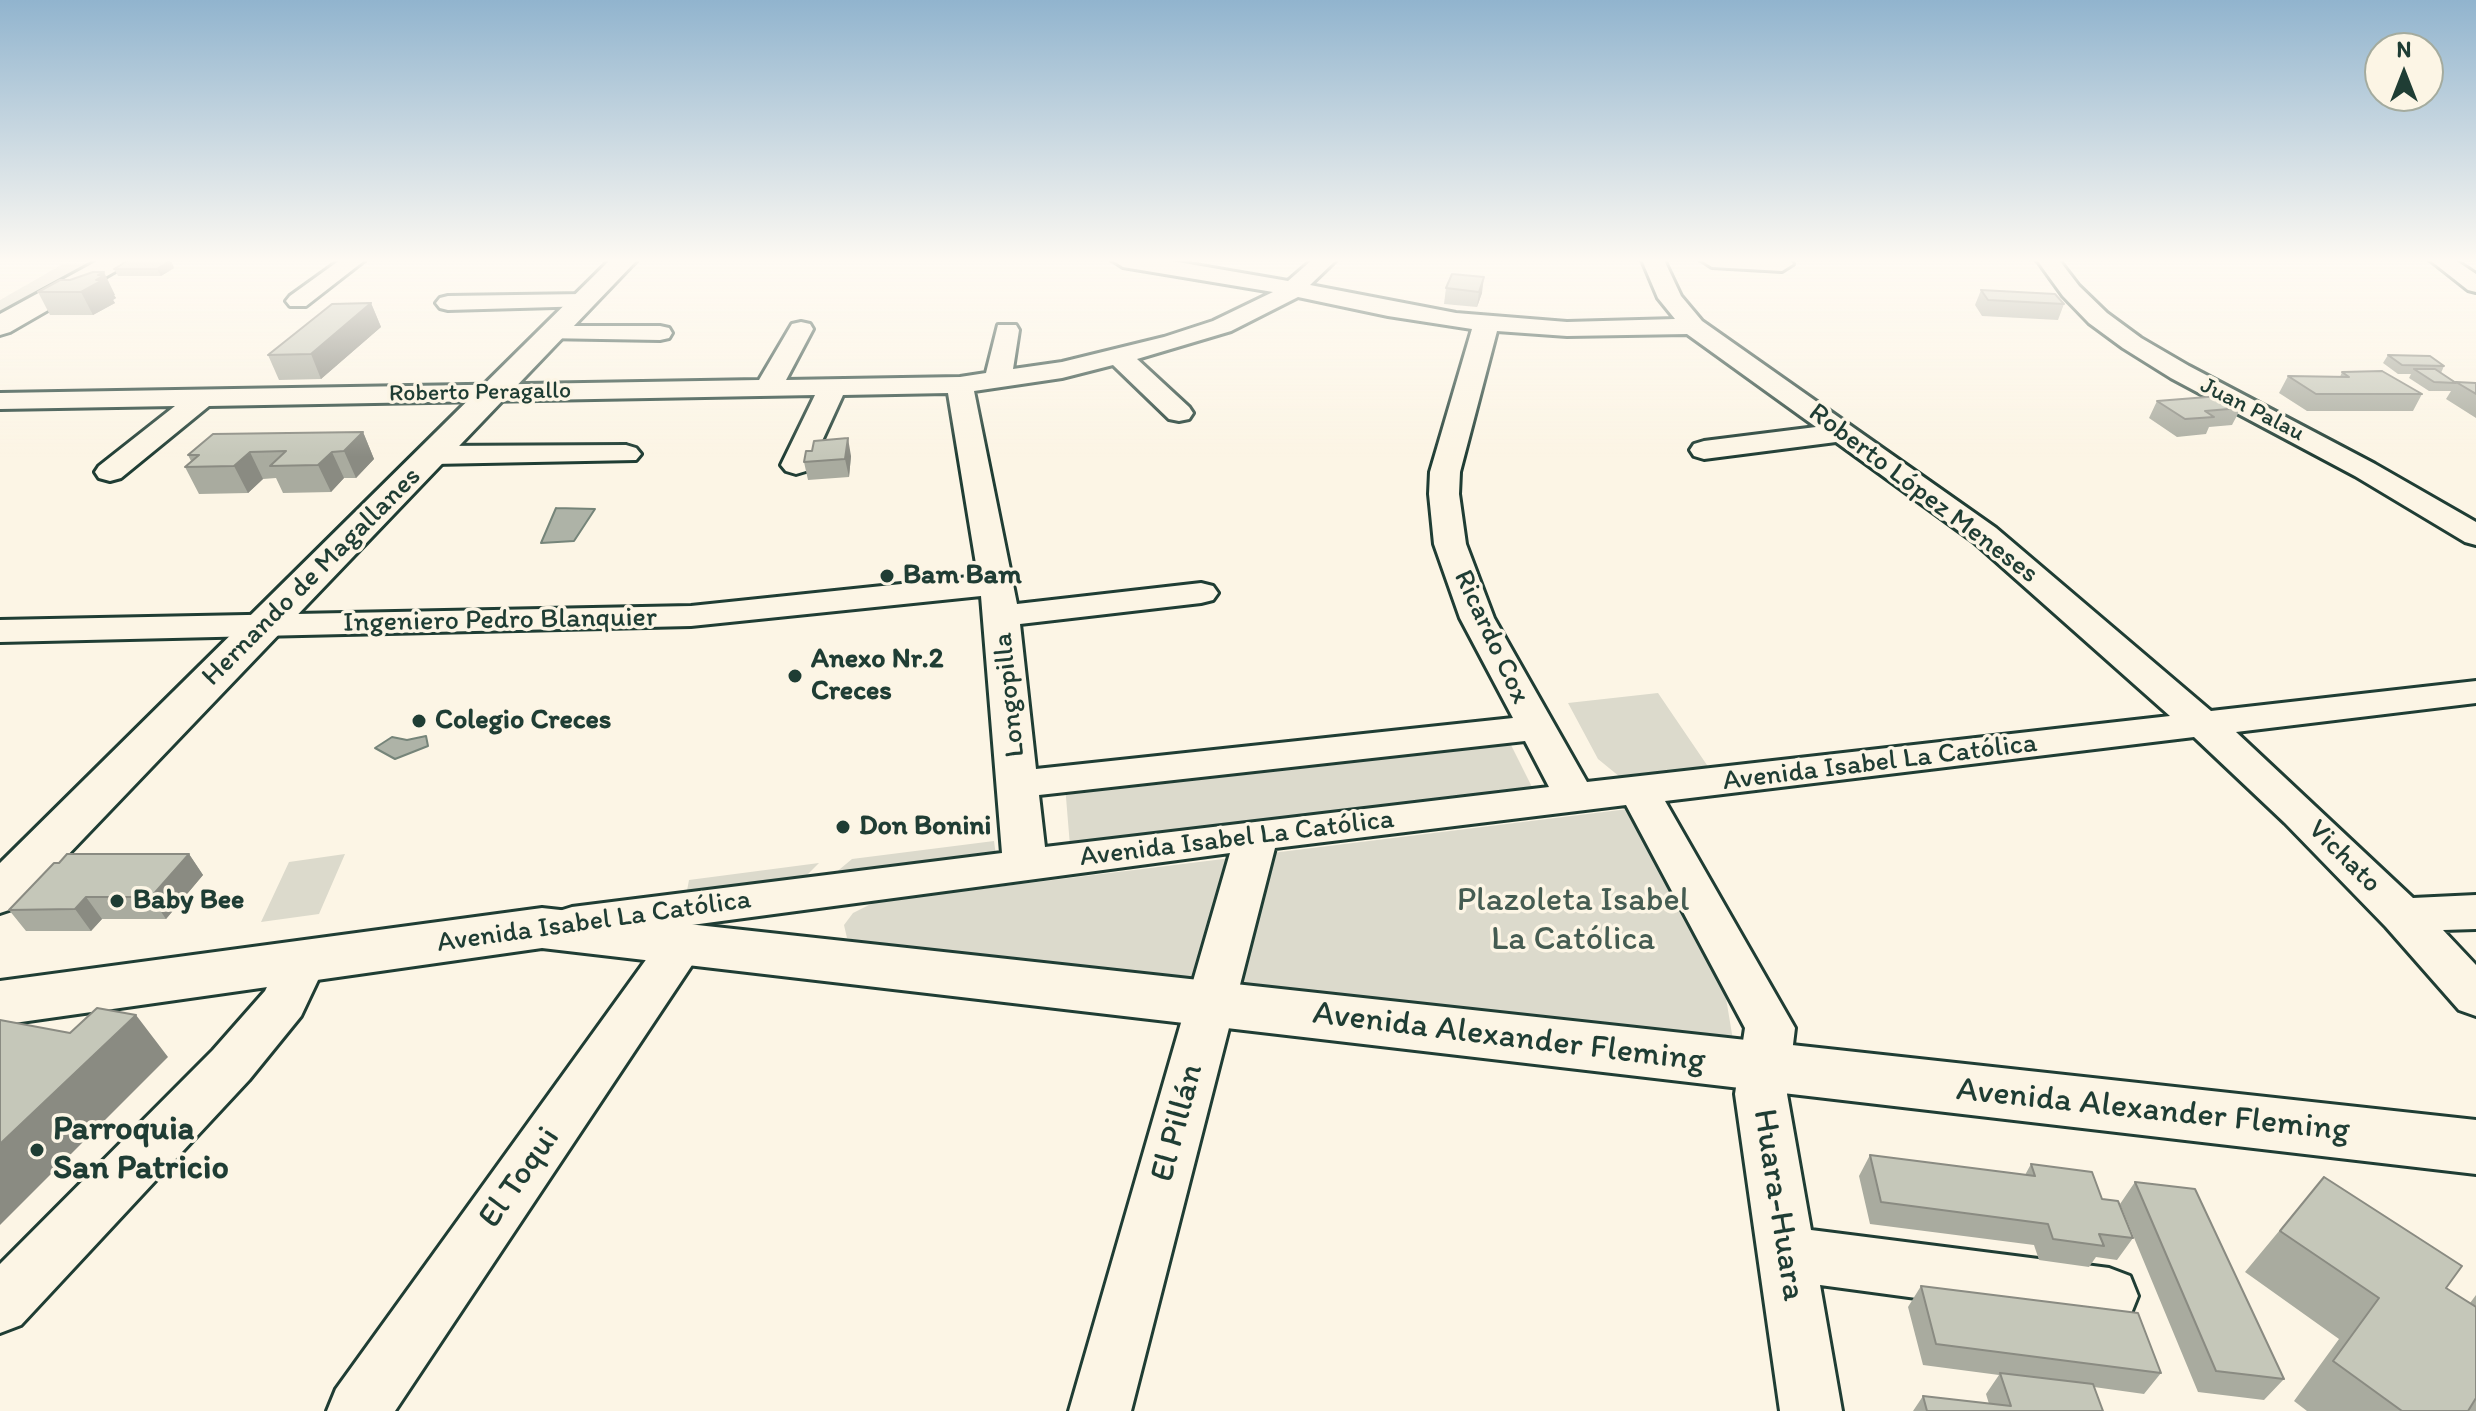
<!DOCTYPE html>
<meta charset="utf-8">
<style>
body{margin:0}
#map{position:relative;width:2476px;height:1411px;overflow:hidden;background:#fcf5e5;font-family:Itim,sans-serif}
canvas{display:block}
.north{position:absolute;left:2364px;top:32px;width:80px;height:80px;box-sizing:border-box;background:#fcf5e5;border:2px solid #a4ab9e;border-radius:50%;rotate:0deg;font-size:22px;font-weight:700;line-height:32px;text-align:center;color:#1f3d34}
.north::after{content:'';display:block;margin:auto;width:28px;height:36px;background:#1f3d34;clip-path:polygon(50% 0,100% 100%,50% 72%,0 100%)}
</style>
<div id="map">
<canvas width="2476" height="1411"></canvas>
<div class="north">N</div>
</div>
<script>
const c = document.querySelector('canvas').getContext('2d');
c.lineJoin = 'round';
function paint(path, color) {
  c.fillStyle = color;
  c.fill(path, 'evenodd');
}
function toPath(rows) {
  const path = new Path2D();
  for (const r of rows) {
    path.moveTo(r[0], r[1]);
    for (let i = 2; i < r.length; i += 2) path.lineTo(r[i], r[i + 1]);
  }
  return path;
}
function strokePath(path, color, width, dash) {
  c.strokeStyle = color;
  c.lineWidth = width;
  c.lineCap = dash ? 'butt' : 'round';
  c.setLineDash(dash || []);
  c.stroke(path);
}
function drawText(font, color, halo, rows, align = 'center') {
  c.font = font + ' Itim,sans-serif';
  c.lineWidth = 7;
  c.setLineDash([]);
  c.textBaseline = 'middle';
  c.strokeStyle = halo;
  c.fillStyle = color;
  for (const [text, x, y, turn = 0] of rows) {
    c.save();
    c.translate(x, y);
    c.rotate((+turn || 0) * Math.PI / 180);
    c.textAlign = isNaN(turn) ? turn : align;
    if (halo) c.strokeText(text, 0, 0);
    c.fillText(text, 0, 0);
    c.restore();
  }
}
const green = toPath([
 [95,263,0,318,0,300,63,264],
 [1658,693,1709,768,1620,777,1598,759,1568,703],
 [1508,739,1534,791,1070,846,1065,785],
 [1636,808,1726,998,1734,1046,868,943,847,938,844,925,853,913,875,902],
 [994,841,996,856,834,874,852,859],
 [345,854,319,914,261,922,289,862],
 [819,863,803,879,686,896,689,880]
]);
const water = toPath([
 [556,508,595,509,574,541,541,543,556,508],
 [426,736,428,746,395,759,375,748,392,737,407,740,426,736]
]);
const minor = toPath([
 [340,260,365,260,306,306,290,306,286,301,290,296,340,260],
 [1112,260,1166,260,1288,281,1312,260,1336,260,1310,285,1456,313,1567,322,1675,319,1658,298,1642,260,1664,260,1681,296,1702,321,1996,528,2211,711,2476,681,2476,703,2236,732,2413,898,2476,895,2476,929,2443,930,2476,965,2476,1016,2459,1010,2386,927,2285,823,2194,737,1665,801,1795,1028,1787,1094,1811,1230,2109,1268,2130,1276,2138,1296,2130,1316,2109,1324,1820,1285,1842,1411,1780,1411,1735,1094,1745,1028,1626,805,1275,848,1131,1411,1069,1411,1230,853,572,941,556,936,549,924,556,912,572,907,1002,853,981,596,691,626,0,642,0,620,691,606,978,576,948,393,843,395,811,465,806,471,796,474,786,471,781,465,815,395,209,406,121,478,110,481,99,478,95,472,99,466,175,406,0,409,0,393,759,380,792,324,801,322,810,324,813,329,786,380,960,377,986,373,998,325,1016,325,1019,330,1013,369,1062,362,1164,337,1213,321,1273,292,1123,267,1112,260],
 [1298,297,1388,316,1472,329,1430,472,1429,494,1434,544,1460,618,1513,718,1036,769,1020,624,1201,603,1213,600,1218,593,1213,586,1201,583,1017,604,974,391,1062,378,1113,365,1169,419,1179,421,1189,419,1193,413,1189,407,1137,359,1231,331,1298,297],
 [1497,331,1567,336,1687,334,1816,427,1704,441,1694,444,1690,450,1694,456,1704,459,1836,442,1974,542,2170,716,1587,782,1494,618,1466,544,1459,494,1460,472,1497,331],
 [1525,741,1549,787,1045,847,1039,795,1525,741],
 [1701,260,1790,260,1793,264,1782,271,1712,267,1701,260],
 [2037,260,2059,260,2079,286,2107,313,2141,338,2189,366,2375,464,2476,522,2476,545,2465,542,2355,476,2171,378,2123,348,2089,323,2063,296,2037,260],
 [2430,260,2455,260,2476,274,2476,292,2468,290,2430,260],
 [583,294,591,296,595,301,591,306,448,310,440,308,436,303,440,298,448,296,583,294],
 [552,326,660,326,669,328,672,333,669,338,660,340,543,338,540,333,543,328,552,326],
 [626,445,636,448,641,454,636,460,433,464,423,461,418,455,423,449,433,446,626,445],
 [682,927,698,932,705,944,698,956,395,1411,327,1411,336,1389,666,932,682,927],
 [303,943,320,948,327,961,301,1016,249,1080,21,1325,0,1333,0,1264,213,1050,265,991,286,948,303,943]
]);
const major = toPath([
 [99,260,130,260,126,265,10,332,0,335,0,314,99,260],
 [610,260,637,260,18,907,0,913,0,863,610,260],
 [542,908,2476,1120,2476,1174,542,948,0,1025,0,981,542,908]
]);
const wall = toPath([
 [174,268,161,276,118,276,114,269],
 [1452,274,1482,293,1477,307,1444,304,1446,288],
 [60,280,115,295,114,295,116,298,113,300,115,303,93,315,50,315,38,292],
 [1981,290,2064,304,2058,320,1982,316,1975,305],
 [371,303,381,327,321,379,279,380,268,355],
 [2388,355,2444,366,2441,373,2456,382,2476,383,2476,418,2446,399,2451,391,2429,391,2409,378,2411,374,2398,374,2383,363],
 [2342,372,2422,394,2413,411,2307,411,2279,393,2288,376,2340,377],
 [2157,401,2241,408,2232,425,2209,427,2206,434,2177,437,2149,418],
 [363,432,374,459,356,478,344,478,331,492,283,493,276,478,263,479,248,493,199,494,185,467,191,461,188,455],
 [851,456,849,477,808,480,804,462],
 [189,854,203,875,166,919,102,919,91,931,26,931,9,910],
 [1870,1155,2025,1175,2031,1164,2102,1199,2133,1238,2117,1260,2096,1257,2089,1267,2039,1260,2034,1245,1870,1224,1859,1176],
 [2324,1177,2446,1288,2470,1303,2476,1295,2476,1411,2307,1411,2294,1401,2339,1339,2245,1272],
 [2135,1182,2284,1379,2264,1400,2198,1392,2120,1204],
 [1921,1286,2161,1373,2144,1394,2094,1387,2103,1411,1913,1411,1923,1396,1989,1404,1986,1394,1999,1375,1923,1365,1908,1307]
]);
const shadedWall = toPath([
 [171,260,174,268,161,276,157,269],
 [104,272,115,295,114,295,116,298,113,300,115,303,93,315,81,292,98,275],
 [1484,277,1482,293,1477,307,1479,292],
 [371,303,381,327,321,379,311,354],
 [363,432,374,459,356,478,344,451],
 [848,438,851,456,849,477,845,459],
 [250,452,263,479,248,493,234,466],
 [332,452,344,478,331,492,318,465],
 [189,854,203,875,166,919,151,897],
 [86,897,102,919,91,931,75,909],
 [136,1015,168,1057,0,1225,0,1144]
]);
const building = toPath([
 [129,260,171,260,157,269,114,269,129,260],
 [93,272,104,272,98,275,104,275,96,280,103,280,81,292,38,292,60,280,70,280,93,272],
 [1452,274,1484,277,1479,292,1446,288,1452,274],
 [1981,290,2055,294,2064,304,1988,300,1981,290],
 [371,303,311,354,268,355,332,304,371,303],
 [2388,355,2430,356,2444,366,2402,365,2388,355],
 [2414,369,2435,369,2456,383,2434,382,2414,369],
 [2382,371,2422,394,2316,394,2288,376,2349,377,2342,372,2382,371],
 [2456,382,2476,383,2476,394,2456,382],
 [2220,396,2241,408,2205,411,2214,417,2185,419,2157,401,2220,396],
 [363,432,344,451,332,452,318,465,270,466,286,451,250,452,234,466,185,467,199,455,188,455,213,434,363,432],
 [848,438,845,459,804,462,806,451,812,451,814,441,848,438],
 [67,854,189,854,151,897,86,897,75,909,9,910,54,863,59,863,67,854],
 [97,1008,136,1015,0,1144,0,1020,70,1033,97,1008],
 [1870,1155,2035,1176,2031,1164,2092,1172,2102,1199,2118,1201,2133,1238,2099,1234,2104,1246,2053,1239,2048,1224,1881,1202,1870,1155],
 [2324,1177,2462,1266,2446,1288,2476,1307,2476,1398,2468,1411,2402,1411,2333,1361,2379,1298,2280,1231,2324,1177],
 [2135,1182,2195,1189,2284,1379,2216,1371,2135,1182],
 [1921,1286,2138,1313,2161,1373,1936,1344,1921,1286],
 [2000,1373,2093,1384,2103,1411,1927,1411,1923,1396,2011,1406,2000,1373]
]);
const markers = [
 [887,576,8,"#1f3d34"],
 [795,676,8,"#1f3d34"],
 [419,721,8,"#1f3d34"],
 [843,827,8,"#1f3d34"],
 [117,901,8,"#1f3d34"],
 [37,1150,8,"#1f3d34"]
];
const farStreetnames = [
 ["Roberto Peragallo",480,393,-1],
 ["Juan Palau",2252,410,27]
];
const streetNames = [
 ["Roberto López Meneses",1923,494,37],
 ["Hernando de Magallanes",312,577,-45],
 ["Ingeniero Pedro Blanquier",500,621,-1],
 ["Ricardo Cox",1491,637,65],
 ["Longopilla",1010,695,-96],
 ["Avenida Isabel La Católica",1880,763,-7],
 ["Avenida Isabel La Católica",1237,839,-7],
 ["Vichato",2344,857,45],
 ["Avenida Isabel La Católica",594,922,-8]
];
const poiNames = [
 ["Bam Bam",903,576],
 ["Anexo Nr.2",811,660],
 ["Creces",811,692],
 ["Colegio Creces",435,721],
 ["Don Bonini",859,827],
 ["Baby Bee",133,901]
];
const nearParknames = [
 ["Plazoleta Isabel",1573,901],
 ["La Católica",1573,940]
];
const nearStreetnames = [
 ["Avenida Alexander Fleming",1509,1038,7],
 ["Avenida Alexander Fleming",2153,1111,6],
 ["El Pillán",1178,1123,-75],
 ["El Toqui",520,1178,-55],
 ["Huara-Huara",1778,1205,81]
];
const nearPoinames = [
 ["Parroquia",53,1130],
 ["San Patricio",53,1169]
];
paint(green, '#dcdacc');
paint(water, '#aeb3a7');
strokePath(water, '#758479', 2);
strokePath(minor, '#1f3d34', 6);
strokePath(major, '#1f3d34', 6);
paint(minor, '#fcf5e5');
paint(major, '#fcf5e5');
paint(wall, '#a9ab9f');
paint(shadedWall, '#8a8b82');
paint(building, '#c5c7b9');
strokePath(building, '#8a8b82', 2);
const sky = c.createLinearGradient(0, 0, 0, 457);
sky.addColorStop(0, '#91b4ce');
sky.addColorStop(0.57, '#fefaf3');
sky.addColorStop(1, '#fefaf300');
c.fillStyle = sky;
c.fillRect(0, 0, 2476, 457);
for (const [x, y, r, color] of markers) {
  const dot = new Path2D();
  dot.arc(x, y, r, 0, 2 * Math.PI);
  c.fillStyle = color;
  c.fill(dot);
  strokePath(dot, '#fcf5e5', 3);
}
drawText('24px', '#1f3d34', '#fcf5e5', farStreetnames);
drawText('28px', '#1f3d34', '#fcf5e5', streetNames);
drawText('bold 28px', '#1f3d34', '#fcf5e5', poiNames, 'left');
drawText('34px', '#455c52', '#fcf5e5', nearParknames);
drawText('34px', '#1f3d34', '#fcf5e5', nearStreetnames);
drawText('bold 34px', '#1f3d34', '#fcf5e5', nearPoinames, 'left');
</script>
